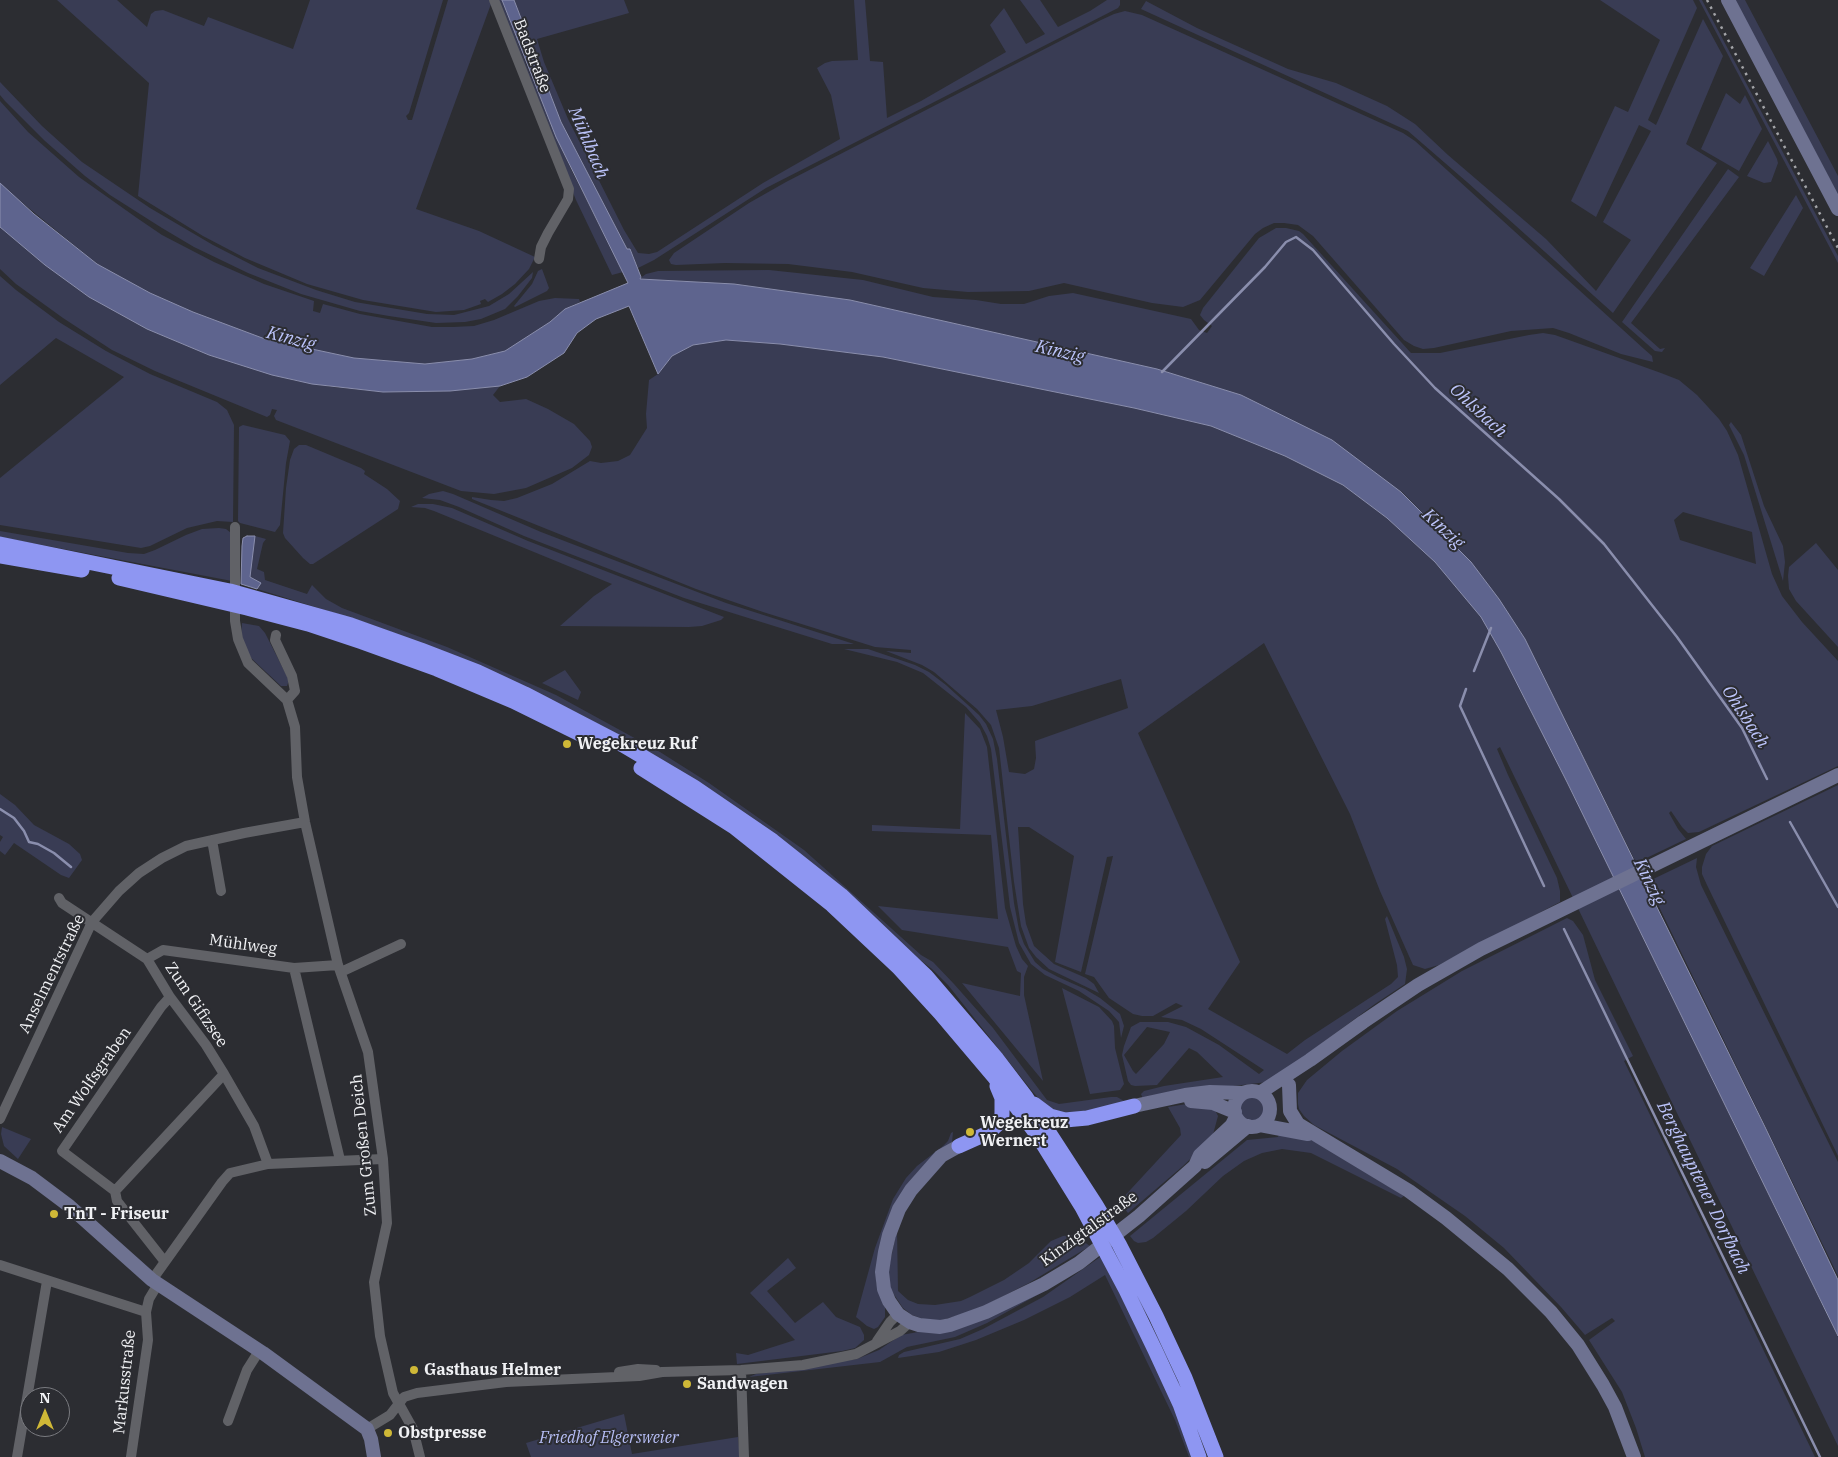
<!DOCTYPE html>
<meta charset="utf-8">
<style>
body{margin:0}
#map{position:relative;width:1838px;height:1457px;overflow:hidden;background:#2c2d32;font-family:"IBM Plex Serif",serif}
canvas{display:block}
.north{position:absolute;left:20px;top:1387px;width:50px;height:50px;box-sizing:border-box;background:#2c2d32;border:1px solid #7a7b80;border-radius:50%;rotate:0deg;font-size:14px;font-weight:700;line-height:20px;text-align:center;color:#f0f1f4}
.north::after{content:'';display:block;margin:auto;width:18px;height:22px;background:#cfb837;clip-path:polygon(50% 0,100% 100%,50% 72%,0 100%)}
</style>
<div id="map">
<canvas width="1838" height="1457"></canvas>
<div class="north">N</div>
</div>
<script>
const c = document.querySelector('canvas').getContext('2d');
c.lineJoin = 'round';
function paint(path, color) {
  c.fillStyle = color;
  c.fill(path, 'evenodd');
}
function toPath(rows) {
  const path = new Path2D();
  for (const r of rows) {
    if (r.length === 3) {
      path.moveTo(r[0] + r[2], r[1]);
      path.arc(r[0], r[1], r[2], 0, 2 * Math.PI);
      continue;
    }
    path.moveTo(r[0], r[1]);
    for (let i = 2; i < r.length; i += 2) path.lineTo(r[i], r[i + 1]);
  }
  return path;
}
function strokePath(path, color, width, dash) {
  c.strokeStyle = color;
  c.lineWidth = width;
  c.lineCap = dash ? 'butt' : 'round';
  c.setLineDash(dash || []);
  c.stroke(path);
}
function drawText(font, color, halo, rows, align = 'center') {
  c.font = font + ' "IBM Plex Serif",serif';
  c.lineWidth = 4;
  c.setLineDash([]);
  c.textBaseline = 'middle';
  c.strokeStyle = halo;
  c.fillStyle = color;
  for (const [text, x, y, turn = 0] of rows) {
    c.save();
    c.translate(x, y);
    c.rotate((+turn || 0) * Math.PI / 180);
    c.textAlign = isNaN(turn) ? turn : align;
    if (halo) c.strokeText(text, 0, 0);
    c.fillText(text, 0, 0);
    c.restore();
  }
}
const green = toPath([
 [57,0,117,0,147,27,151,14,155,11,163,10,204,26,208,17,293,49,310,0,443,0,409,113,406,116,408,120,412,120,448,0,489,0,491,4,416,209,479,231,535,257,529,269,515,284,502,294,488,302,485,299,480,301,481,304,464,310,436,312,363,300,307,284,245,258,203,236,138,196,149,83],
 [496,0,502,0,527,67,571,169,623,272,612,275,576,200],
 [514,0,624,0,629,13,537,39,544,62,568,119,624,230,638,253,649,254,657,252,763,183,840,139,831,95,817,68,825,63,832,61,858,60,854,0,865,0,870,61,883,62,887,118,921,101,1006,52,990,25,1004,8,1026,44,1045,34,1020,0,1040,0,1058,27,1090,11,1107,0,1120,0,1120,5,1118,8,766,188,654,260,638,268,630,249,627,249,561,122],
 [1600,0,1693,0,1697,8,1648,120,1656,125,1703,19,1723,56,1686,144,1717,163,1613,313,1467,182,1408,131,1141,9,1146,1,1197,28,1288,69,1336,83,1387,106,1415,124,1448,155,1546,239,1596,291,1631,240,1603,222,1651,131,1639,125,1596,217,1571,201,1615,106,1628,112,1660,40],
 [1699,0,1702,0,1838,256,1838,263],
 [1735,0,1745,0,1838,176,1838,195],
 [1125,11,1142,15,1403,133,1415,141,1644,349,1652,356,1653,362,1621,354,1569,333,1553,328,1511,331,1434,348,1423,349,1414,346,1404,340,1313,236,1298,225,1284,223,1274,223,1263,228,1255,234,1200,300,1183,307,1152,303,1064,283,1029,291,968,292,923,288,852,272,788,264,725,263,676,265,671,264,669,260,674,253,749,203,786,182,1101,20,1114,14],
 [0,82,42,126,82,162,150,208,213,245,258,268,316,290,355,302,427,314,454,315,489,306,509,294,533,272,532,278,518,296,505,309,481,319,465,322,436,323,389,316,360,311,301,294,248,273,194,247,162,228,110,195,85,176,45,141,5,101,0,95],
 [1726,93,1740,104,1745,95,1762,129,1739,171,1701,149],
 [0,101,28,132,79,177,137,218,162,235,214,262,264,284,314,301,313,311,320,313,323,304,360,314,432,327,453,327,474,326,494,320,539,301,555,298,579,299,580,302,565,309,550,322,505,351,472,359,425,364,354,358,265,339,193,312,150,293,97,264,3,187,0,183],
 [1768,141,1777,159,1778,163,1771,182,1764,183,1747,176],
 [1728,169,1739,177,1631,323,1660,349,1665,348,1662,352,1655,351,1622,322],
 [1796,195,1803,208,1764,276,1750,268],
 [0,227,45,265,89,297,147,329,209,355,292,380,332,387,383,392,450,391,500,386,493,395,500,402,526,399,548,409,574,424,590,441,592,447,589,455,572,468,526,488,494,494,461,491,276,420,274,416,277,410,272,409,270,415,267,417,155,371,112,350,63,318,16,284,0,269],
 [1276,228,1286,228,1299,231,1303,234,1411,353,1440,353,1529,335,1543,333,1555,335,1661,373,1679,380,1697,395,1719,419,1727,431,1738,455,1772,574,1782,596,1802,622,1838,661,1838,766,1699,832,1688,833,1682,827,1671,811,1669,813,1678,829,1686,839,1636,863,1525,639,1499,599,1471,562,1402,492,1241,395,1157,369,850,300,734,284,639,279,646,274,658,271,769,270,863,280,933,297,976,300,1001,304,1024,304,1049,296,1073,293,1191,319,1199,330,1207,333,1212,326,1204,320,1200,315,1203,308,1259,238],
 [1683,512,1752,532,1756,564,1680,540,1674,520],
 [542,269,549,288,547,291,515,307,514,306,532,284,538,271],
 [0,276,16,290,59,322,106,351,150,374,217,402,227,410,234,425,233,522,217,521,187,528,150,546,141,548,0,525,0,478,124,377,56,338,0,385],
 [726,340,780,344,883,357,1134,408,1211,426,1285,456,1343,485,1387,518,1435,562,1481,617,1501,652,1567,782,1838,1337,1838,1446,1500,747,1497,749,1508,775,1557,878,1560,891,1560,902,1439,965,1425,969,1413,965,1380,891,1350,814,1264,643,1138,733,1240,962,1208,1009,1287,1054,1305,1040,1391,984,1398,977,1397,965,1385,919,1387,916,1404,957,1407,969,1405,984,1375,1004,1291,1066,1267,1082,1167,1094,1143,1099,1141,1094,1144,1091,1164,1086,1223,1077,1197,1052,1189,1048,1157,1085,1135,1086,1131,1085,1128,1081,1122,1055,1124,1046,1131,1027,1140,1022,1168,1022,1186,1027,1219,1045,1259,1074,1264,1070,1201,1029,1182,1020,1161,1017,1183,1006,1176,1003,1153,1016,1142,1016,1133,1014,1109,998,1094,977,1085,974,1113,856,1107,857,1081,972,1055,962,1074,856,1029,827,1018,827,1023,904,1026,924,1034,946,1054,964,1086,978,1094,984,1099,993,1049,969,1036,957,1029,948,1021,926,1014,882,999,748,991,725,977,709,934,672,922,665,886,651,911,653,911,650,875,647,763,612,696,589,472,499,472,497,491,500,504,501,517,498,552,484,590,461,601,463,618,461,630,455,647,428,646,414,649,380,658,374,672,356,693,345],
 [1121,679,1128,708,1035,741,1036,758,1034,769,1025,774,1009,772,1003,737,996,710,1032,706],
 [1147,1027,1170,1032,1164,1044,1136,1074,1133,1071,1124,1055],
 [1731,422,1741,435,1764,506,1783,546,1785,562,1783,581,1744,455,1729,425],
 [243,425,285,435,290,441,286,463,280,525,275,532,240,523,238,521,239,427],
 [299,445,306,445,361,468,365,471,364,474,387,489,400,501,398,509,313,564,310,564,303,558,285,538,283,533,286,488,290,460,294,449],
 [443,491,453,494,541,532,726,603,854,644,832,644,684,598,524,536,459,507,440,500,422,498,429,494],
 [418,504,433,504,452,508,528,541,724,617,721,620,702,626,689,627,560,626,594,596,612,584,434,511,425,508,411,507],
 [219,528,226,529,231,533,232,581,0,537,0,531,128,553,144,554,155,550,186,535,202,529],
 [247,536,255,536,266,539,263,543,257,569,264,572,265,580,307,594,312,585,326,599,342,608,447,647,556,695,660,752,709,783,804,850,921,955,933,962,954,984,993,1028,1047,1100,1059,1104,1111,1097,1117,1097,1124,1101,1076,1117,1051,1112,1032,1091,948,985,932,969,623,737,574,711,473,663,370,624,241,584,242,546,243,538],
 [1816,543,1838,570,1838,647,1796,601,1789,589,1788,576,1789,567],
 [242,623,259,626,265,633,289,680,287,686,281,686,251,658,241,638],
 [844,649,868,649,915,665,929,672,946,685,979,715,986,724,993,739,997,759,1014,903,1019,930,1024,944,1035,962,1043,969,1058,977,1085,989,1100,998,1120,1014,1124,1026,1121,1038,1119,1022,1109,1011,1079,991,1045,975,1031,964,1019,943,1010,907,991,749,987,736,980,723,966,707,923,673,897,662],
 [565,670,581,692,578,700,542,683],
 [965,713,980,729,987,747,1005,908,1016,946,1022,959,1028,966,1024,977,1024,995,1043,1081,962,983,1020,996,1021,973,1017,971,1008,947,902,930,878,906,998,919,991,835,872,831,872,825,960,829],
 [1838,785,1838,1156,1707,885,1702,874,1702,867,1706,854,1712,846],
 [0,794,15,805,34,825,69,844,80,854,82,860,69,878,61,875,14,843,5,855,0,851,0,842,3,837,0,835],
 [1697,858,1696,867,1701,885,1838,1162,1838,1276,1647,882],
 [1567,918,1573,921,1583,935,1595,980,1633,1056,1624,1061,1815,1457,1645,1457,1636,1428,1622,1392,1589,1340,1615,1321,1612,1318,1585,1335,1561,1307,1504,1248,1465,1216,1397,1169,1314,1125,1304,1116,1299,1109,1298,1104,1298,1093,1307,1080,1342,1051,1397,1011,1462,971],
 [1062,988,1099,1007,1112,1021,1114,1026,1115,1048,1124,1084,1120,1090,1090,1094],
 [1253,1108,13],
 [1193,1103,1215,1110,1218,1116,1212,1138,1183,1166,1128,1213,1119,1202,1181,1135,1180,1128,1168,1107],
 [2,1127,31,1139,18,1159,4,1146,1,1134],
 [1280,1131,1306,1138,1321,1144,1404,1196,1401,1198,1311,1153,1282,1149,1262,1153,1244,1161,1223,1176,1186,1211,1153,1238,1146,1242,1138,1243,1134,1241,1130,1236,1247,1140,1278,1137],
 [953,1132,952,1142,916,1174,878,1261,876,1282,885,1307,885,1317,878,1327,874,1329,867,1326,856,1317,875,1248,893,1199,906,1178,917,1166,943,1146,948,1141,951,1133],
 [897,1229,898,1291,908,1300,918,1304,935,1305,961,1301,970,1297,1004,1280,1029,1263,1051,1241,1063,1236,1074,1235,1090,1246,1029,1283,976,1310,942,1320,929,1321,912,1315,903,1308,891,1290,888,1273],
 [1103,1255,1151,1353,1195,1457,1189,1457,1175,1420,1105,1275,1070,1297,1024,1320,976,1340,939,1352,898,1358,899,1355,904,1352,960,1339,983,1329,1043,1297],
 [788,1258,796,1268,767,1291,795,1323,823,1302,836,1317,860,1327,864,1335,864,1340,855,1348,842,1351,737,1364,736,1353,748,1355,795,1340,750,1293],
 [1048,1289,987,1323,955,1337,907,1347,880,1362,749,1377,756,1374,857,1359,879,1350,901,1335,918,1332],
 [624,1414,632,1454,738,1437,740,1457,531,1457,526,1443]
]);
const water = toPath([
 [502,0,514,0,561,122,627,249,630,249,641,277,640,279,734,284,850,300,1157,369,1241,395,1332,440,1401,492,1471,562,1499,599,1525,639,1766,1129,1838,1280,1838,1336,1567,782,1501,652,1481,617,1435,562,1387,518,1343,485,1285,456,1211,426,1134,408,883,357,780,344,726,340,693,345,672,356,658,374,629,306,596,319,577,333,564,353,527,377,500,386,450,391,383,392,312,384,272,375,209,355,147,329,89,297,45,265,0,227,0,183,34,214,97,264,150,293,193,312,265,339,354,358,425,364,472,359,505,351,550,322,565,309,628,283,556,137,502,0],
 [247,536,255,536,250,577,261,583,257,589,241,584,242,546,243,538,247,536]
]);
const stream = toPath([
 [1162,372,1265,267,1286,242,1296,237,1313,250,1394,344,1435,388,1559,499,1604,544,1677,637,1742,728,1767,779],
 [1474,671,1491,628],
 [1466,689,1460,706,1544,886],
 [0,809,14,818,24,831,29,842,38,844,54,853,71,867],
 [1790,822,1838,907],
 [1564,929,1820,1457]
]);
const street = toPath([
 [494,0,569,189,568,199,548,233,541,247,539,259],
 [235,527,235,621,238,639,248,663,287,700,295,727,297,777,305,822,338,965,368,1052,383,1159,387,1223,374,1282,380,1336,393,1393,413,1429,420,1457],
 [276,635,275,640,292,676,295,691,287,700],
 [212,840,221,891],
 [59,898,62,903,147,959,170,997,206,1045,224,1074,254,1126,268,1164],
 [147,959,163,950,294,968,338,965],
 [294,968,340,1160],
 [341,972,401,944],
 [0,1119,92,922,119,891,139,873,162,858,186,846,244,833,305,822],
 [115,1191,224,1074],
 [165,1262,117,1201,115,1191,62,1151,161,1007,170,997],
 [0,1265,146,1312],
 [152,1280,222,1182,230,1173,268,1164,383,1159],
 [877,1341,890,1322,898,1314],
 [741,1370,744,1457],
 [619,1372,638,1369,656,1370],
 [228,1421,247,1370,259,1351],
 [367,1429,390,1415,404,1397,417,1393,506,1382,639,1376,662,1372,741,1370,803,1365,856,1354,900,1331,910,1322],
 [17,1457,47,1281],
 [131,1457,148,1340,146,1312,149,1299,158,1284]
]);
const secondary = toPath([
 [1728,0,1838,209],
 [1289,1085,1290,1111,1298,1124,1409,1191,1446,1218,1508,1269,1551,1312,1578,1345,1603,1385,1615,1407,1634,1457],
 [1252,1109,18],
 [1261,1092,1310,1060,1363,1022,1418,985,1481,949,1838,775],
 [1191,1101,1213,1103,1235,1112],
 [1134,1106,1185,1095,1210,1092,1243,1093],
 [1260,1125,1308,1134],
 [959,1146,941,1156,911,1190,899,1209,889,1235,885,1252,882,1272,884,1289,889,1301,898,1314,910,1322,919,1325,940,1327,950,1325,986,1312,1044,1284,1079,1263,1139,1216,1195,1166,1200,1155,1232,1125,1236,1117],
 [0,1161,32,1178,68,1205,152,1280,263,1353,367,1429,371,1439,374,1457],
 [1205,1162,1248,1126]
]);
const highway = toPath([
 [0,544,230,591,351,625,421,650,478,672,525,694,623,745,694,787,773,841,841,895,926,976,997,1059,1026,1097,1096,1205,1119,1244,1156,1316,1185,1378,1216,1457],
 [0,556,82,570],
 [119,578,247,608,308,624,362,642,437,669,513,701,586,737],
 [641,768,734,827,832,905,898,967,940,1013,995,1078,1038,1136,1082,1207,1126,1290,1155,1350,1180,1404,1199,1457],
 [1034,1104,1050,1116,1065,1120,1087,1118,1134,1106],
 [959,1146,988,1133,998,1124,1002,1115,1002,1098,997,1086]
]);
const rail = toPath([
 [1707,0,1838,248]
]);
const markers = [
 [567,744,5,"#cfb837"],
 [970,1132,5,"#cfb837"],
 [54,1214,5,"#cfb837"],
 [414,1370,5,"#cfb837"],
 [687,1384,5,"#cfb837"],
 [388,1433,5,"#cfb837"]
];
const streetNames = [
 ["Badstraße",532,56,69],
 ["Mühlweg",243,945,8],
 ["Anselmentstraße",52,974,-64],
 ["Zum Gifizsee",196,1005,56],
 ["Am Wolfsgraben",92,1080,-55],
 ["Zum Großen Deich",364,1145,-96],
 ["Kinzigtalstraße",1089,1229,-36],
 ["Markusstraße",125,1382,-84]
];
const poiNames = [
 ["Wegekreuz Ruf",577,744],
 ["Wegekreuz",980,1123],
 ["Wernert",980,1141],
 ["TnT - Friseur",64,1214],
 ["Gasthaus Helmer",424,1370],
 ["Sandwagen",697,1384],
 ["Obstpresse",398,1433]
];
const parkNames = [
 ["Friedhof Elgersweier",609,1438]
];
const waterNames = [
 ["Mühlbach",588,143,67],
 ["Kinzig",291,339,15],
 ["Kinzig",1060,352,13],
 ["Ohlsbach",1478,411,43],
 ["Kinzig",1443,529,43],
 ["Ohlsbach",1745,717,57],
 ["Kinzig",1649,882,64],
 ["Berghauptener Dorfbach",1703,1188,64]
];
paint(green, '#393c54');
paint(water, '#5e648e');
strokePath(water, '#8a8ead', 1);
strokePath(stream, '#8a8ead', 2.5);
strokePath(street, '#616267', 10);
strokePath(secondary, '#6e7291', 14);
strokePath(highway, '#8e96f2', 15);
strokePath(rail, '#a3a4a8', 2.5, [2.5, 5]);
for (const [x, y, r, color] of markers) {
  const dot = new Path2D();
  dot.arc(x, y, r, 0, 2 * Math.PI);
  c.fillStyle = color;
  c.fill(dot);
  strokePath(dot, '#2c2d32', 2);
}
drawText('16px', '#f0f1f4', '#2c2d32', streetNames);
drawText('bold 16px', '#f0f1f4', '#2c2d32', poiNames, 'left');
drawText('italic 16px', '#b6bdf4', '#2c2d32', parkNames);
drawText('italic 18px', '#bcc4fb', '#2c2d32', waterNames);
</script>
